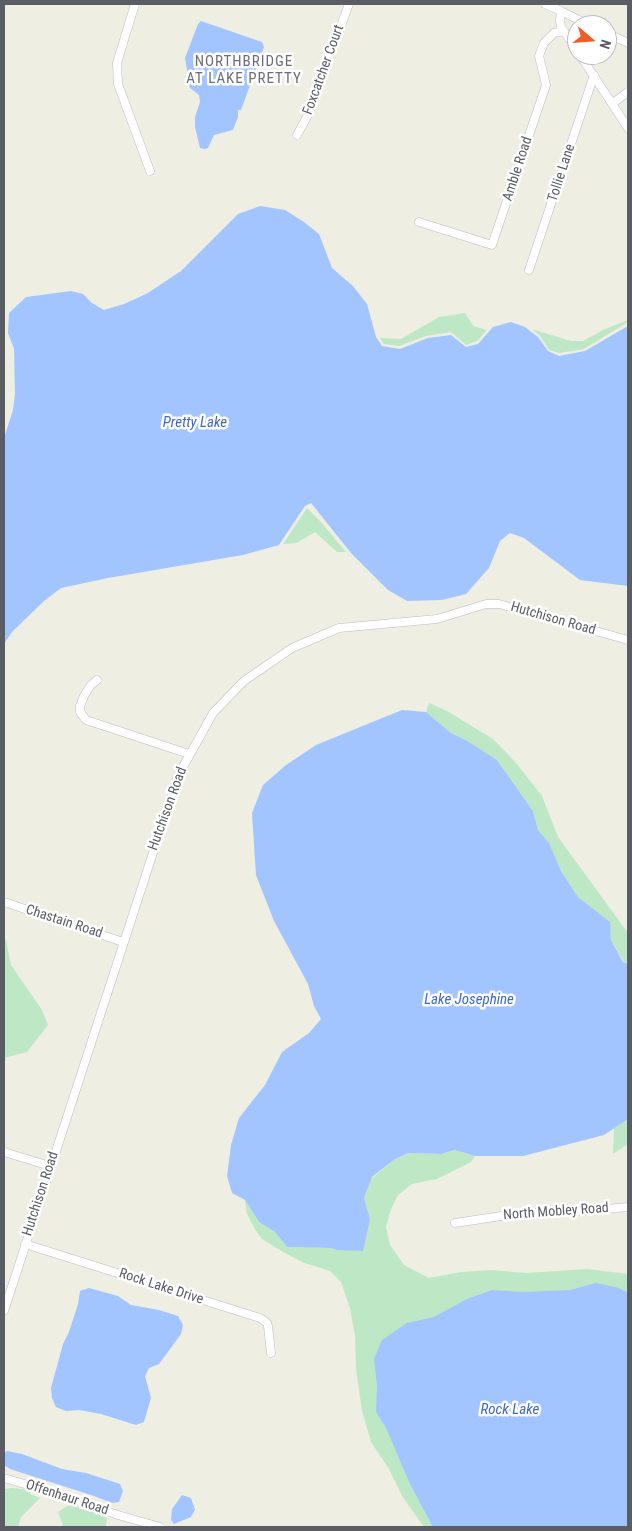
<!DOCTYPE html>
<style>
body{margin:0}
#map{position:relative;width:632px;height:1531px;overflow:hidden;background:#efeee3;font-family:"Roboto Condensed",sans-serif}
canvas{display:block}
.frame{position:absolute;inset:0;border:5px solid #5b5d64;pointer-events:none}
.north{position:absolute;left:567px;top:15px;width:50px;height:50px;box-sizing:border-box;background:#fff;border:1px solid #bdbec1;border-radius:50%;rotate:108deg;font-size:14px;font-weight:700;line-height:20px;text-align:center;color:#5b5d64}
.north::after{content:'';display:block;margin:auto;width:18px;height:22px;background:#f05d27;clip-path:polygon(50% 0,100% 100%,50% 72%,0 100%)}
</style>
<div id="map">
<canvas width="632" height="1531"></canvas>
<div class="frame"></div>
<div class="north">N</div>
</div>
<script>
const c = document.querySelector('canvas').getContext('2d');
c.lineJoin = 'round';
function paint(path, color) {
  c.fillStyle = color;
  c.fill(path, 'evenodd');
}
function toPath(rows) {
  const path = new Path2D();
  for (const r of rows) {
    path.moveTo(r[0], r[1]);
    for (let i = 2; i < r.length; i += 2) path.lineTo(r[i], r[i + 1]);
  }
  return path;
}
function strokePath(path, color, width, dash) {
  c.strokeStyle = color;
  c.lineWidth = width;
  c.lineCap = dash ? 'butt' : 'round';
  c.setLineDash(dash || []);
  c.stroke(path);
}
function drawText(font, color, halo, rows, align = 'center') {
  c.font = font + ' "Roboto Condensed",sans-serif';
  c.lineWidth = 5;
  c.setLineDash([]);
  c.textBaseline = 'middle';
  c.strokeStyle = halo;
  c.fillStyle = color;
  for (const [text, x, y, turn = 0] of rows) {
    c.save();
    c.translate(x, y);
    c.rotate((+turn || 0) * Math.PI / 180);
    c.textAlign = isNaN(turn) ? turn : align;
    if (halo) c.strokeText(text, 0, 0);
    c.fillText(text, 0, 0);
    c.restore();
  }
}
const green = toPath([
 [465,313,473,326,487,330,477,341,466,345,451,332,426,336,399,346,384,344,380,338,401,339,439,317],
 [628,320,628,322,584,349,559,353,549,350,540,336,532,329,571,341,583,341,603,330],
 [307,508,320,521,346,552,337,552,315,532,297,543,283,544],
 [429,703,447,711,493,739,517,764,542,796,558,837,628,933,628,964,624,962,611,940,609,922,578,897,561,871,549,844,538,830,533,811,497,760,466,740,451,733,426,712],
 [4,938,6,940,11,965,42,1010,48,1025,27,1052,4,1058],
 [628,1119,628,1144,613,1154,614,1128],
 [455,1150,475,1156,471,1162,437,1179,412,1184,398,1195,391,1209,386,1227,390,1245,404,1265,429,1278,461,1272,491,1270,526,1273,587,1269,628,1274,628,1527,424,1527,402,1496,389,1469,371,1442,362,1411,356,1369,355,1336,350,1308,341,1282,330,1271,304,1263,283,1252,262,1239,256,1231,247,1214,245,1200,259,1222,275,1232,287,1247,330,1248,337,1250,370,1219,364,1198,371,1179,395,1159,410,1153,441,1154],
 [12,1488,30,1490,30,1494,40,1498,21,1517,18,1527,4,1527,4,1489],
 [69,1505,91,1510,107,1518,106,1527,60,1527,63,1525,58,1512]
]);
const water = toPath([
 [201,21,262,42,264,47,241,110,238,110,238,117,233,130,214,135,208,148,205,149,200,148,195,127,195,117,200,102,199,95,190,88,185,58,198,24],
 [260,206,285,210,304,222,319,234,332,268,353,286,367,304,376,337,382,346,400,349,428,338,451,335,466,347,478,344,493,327,511,322,525,327,538,337,548,351,559,356,585,351,628,326,628,586,580,580,524,538,510,533,500,541,489,568,466,594,442,600,407,601,388,590,351,553,311,503,305,506,279,545,243,555,108,578,61,588,44,601,12,632,4,644,4,438,13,410,15,394,14,349,8,333,9,313,26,297,71,291,83,294,92,303,104,310,124,304,148,293,181,271,238,214],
 [402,710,426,712,451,733,466,740,497,760,533,811,538,830,549,843,561,871,578,897,610,922,611,940,623,962,628,964,628,1119,604,1135,523,1156,475,1156,455,1150,441,1154,409,1153,395,1159,372,1177,364,1198,370,1219,363,1251,337,1250,330,1248,287,1247,275,1232,259,1222,245,1200,232,1193,227,1176,231,1145,239,1118,265,1085,282,1052,309,1033,321,1019,314,1006,308,984,274,921,256,875,252,813,263,785,286,765,316,745],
 [596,1283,619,1288,628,1293,628,1527,433,1527,410,1484,386,1428,376,1412,377,1385,374,1359,382,1340,407,1323,434,1317,467,1299,492,1290,524,1292,570,1290],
 [89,1288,118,1296,131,1305,159,1310,178,1316,183,1325,181,1334,159,1364,149,1368,145,1376,151,1398,144,1422,136,1425,101,1414,79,1410,66,1411,56,1407,52,1398,51,1388,63,1344,69,1332,78,1304,80,1291],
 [7,1451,22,1454,62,1469,86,1473,120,1484,123,1491,119,1502,112,1503,94,1496,10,1469,4,1465,4,1453],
 [182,1495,191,1498,195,1510,191,1517,174,1524,171,1520,172,1509]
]);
const minor = toPath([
 [135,4,117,63,118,84,150,171],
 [545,4,561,11,560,21,561,27,577,50],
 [561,11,589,25],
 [607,33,628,43],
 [580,55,628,128],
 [613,103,628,92],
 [297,135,308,115,349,4],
 [419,222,492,245,546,85,539,56,544,43,554,33,564,31],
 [529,270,594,75],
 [97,680,90,686,84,696,80,706,80,712,86,720,189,754],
 [4,902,123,942],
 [4,1152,50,1166],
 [455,1223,521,1213,573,1212,628,1207],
 [25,1244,260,1318,267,1323,268,1326,271,1353],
 [4,1311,178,776,213,713,244,681,292,648,339,628,437,619,486,604,499,604,628,640],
 [4,1478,45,1490,118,1515,160,1527]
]);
const streetNames = [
 ["Foxcatcher Court",324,70,-70],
 ["Amble Road",518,169,-72],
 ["Tollie Lane",562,173,-72],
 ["Hutchison Road",553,619,16],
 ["Hutchison Road",168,809,-70],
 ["Chastain Road",64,922,18],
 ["Hutchison Road",41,1194,-72],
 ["North Mobley Road",556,1212,-4],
 ["Rock Lake Drive",161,1287,18],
 ["Offenhaur Road",67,1498,18]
];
const neighbourhoodNames = [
 ["NORTHBRIDGE",244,62],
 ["AT LAKE PRETTY",244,79]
];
const waterNames = [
 ["Pretty Lake",195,423],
 ["Lake Josephine",469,1000],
 ["Rock Lake",510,1410]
];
paint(green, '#bee7c6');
paint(water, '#a2c5ff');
strokePath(minor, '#bbbcc2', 9);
strokePath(minor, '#fff', 8);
drawText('14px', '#5b5d64', '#fff', streetNames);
c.letterSpacing = '1px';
drawText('15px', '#6c6f76', '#fff', neighbourhoodNames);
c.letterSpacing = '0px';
drawText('italic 15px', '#4068c8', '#fff', waterNames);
</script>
